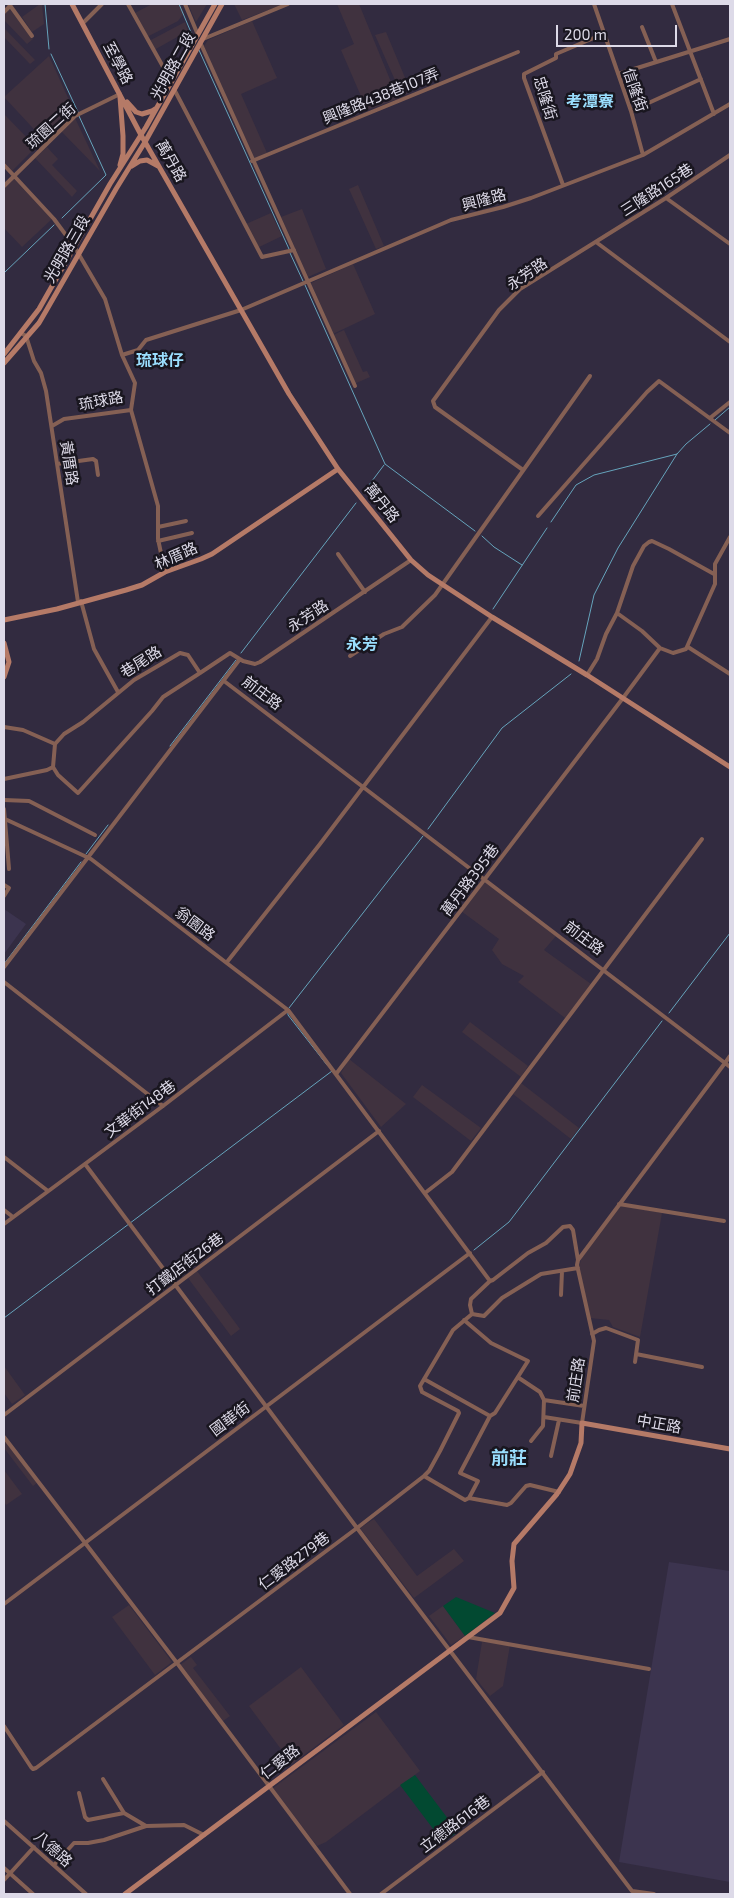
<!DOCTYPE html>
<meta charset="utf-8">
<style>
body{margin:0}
#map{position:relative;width:734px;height:1898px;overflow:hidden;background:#322b40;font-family:"Exo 2",sans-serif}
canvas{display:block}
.frame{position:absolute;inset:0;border:5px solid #dddae8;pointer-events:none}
.scale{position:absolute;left:556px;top:25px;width:121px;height:22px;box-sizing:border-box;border:2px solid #dddae8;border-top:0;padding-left:6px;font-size:15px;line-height:18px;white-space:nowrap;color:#dddae8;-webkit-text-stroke:4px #19161f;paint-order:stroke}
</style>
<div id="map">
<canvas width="734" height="1898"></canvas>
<div class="frame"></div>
<div class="scale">200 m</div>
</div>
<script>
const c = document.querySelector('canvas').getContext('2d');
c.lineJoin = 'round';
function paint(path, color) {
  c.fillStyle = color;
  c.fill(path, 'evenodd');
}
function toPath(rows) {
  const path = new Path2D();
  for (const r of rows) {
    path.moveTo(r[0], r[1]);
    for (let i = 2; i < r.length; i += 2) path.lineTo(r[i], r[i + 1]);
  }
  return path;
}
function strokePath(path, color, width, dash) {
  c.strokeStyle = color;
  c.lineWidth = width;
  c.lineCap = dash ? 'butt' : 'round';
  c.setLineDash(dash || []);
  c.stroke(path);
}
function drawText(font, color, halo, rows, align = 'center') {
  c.font = font + ' "Exo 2","Noto Sans TC",sans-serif';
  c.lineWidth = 5;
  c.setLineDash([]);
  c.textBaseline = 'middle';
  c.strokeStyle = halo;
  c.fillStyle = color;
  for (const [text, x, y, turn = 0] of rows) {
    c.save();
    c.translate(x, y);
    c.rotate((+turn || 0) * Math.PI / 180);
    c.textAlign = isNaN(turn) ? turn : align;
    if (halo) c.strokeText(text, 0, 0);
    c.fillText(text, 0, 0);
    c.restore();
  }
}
const commercial = toPath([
 [40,4,42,4,44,24,32,32,22,17],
 [152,4,179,4,184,13,178,21,147,37,135,13],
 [188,4,207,4,196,22],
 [234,4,284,4,242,20],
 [337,4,359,4,398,99,367,110,341,50,354,44],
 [11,7,33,39,27,44,4,20,4,15],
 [252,21,277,78,241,94,267,153,254,159,204,46,208,40],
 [185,22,188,31,154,50,149,41],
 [4,28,35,60,30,64,4,37],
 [386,32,411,92,402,96,375,35],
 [49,56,74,111,44,140,4,97],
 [4,114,36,147,12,171,4,162],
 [75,118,100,171,61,131],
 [47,147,58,159,52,165,77,191,72,197,35,158],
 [12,177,52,219,22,247,4,228,4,186],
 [358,185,384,246,376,249,349,189],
 [302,209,326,269,308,277,281,217],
 [271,213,282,236,257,248,246,224],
 [353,264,375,314,333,334,311,283],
 [344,330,363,372,367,371,370,377,354,384,333,335],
 [484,880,556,936,544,950,591,984,565,1018,518,982,524,976,502,964,492,950,499,939,461,911],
 [470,1022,528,1066,521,1077,462,1032],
 [349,1059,406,1104,381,1127,341,1073],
 [521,1083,579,1128,571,1139,513,1094],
 [422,1085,481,1128,471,1141,413,1097],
 [619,1205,662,1213,640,1337,613,1327,609,1320,590,1318,579,1267,582,1256],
 [197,1271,240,1329,231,1336,188,1278],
 [4,1366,25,1395,12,1404,4,1393],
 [4,1436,38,1482,33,1486,4,1448],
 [4,1470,22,1494,6,1505,4,1502],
 [374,1519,417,1576,454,1549,464,1561,414,1598,360,1528],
 [129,1605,172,1662,155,1675,112,1617],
 [443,1606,465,1636,451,1645,429,1616],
 [482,1642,510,1645,503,1686,490,1696,476,1679],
 [191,1657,197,1665,193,1668,230,1716,223,1721,180,1665],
 [301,1667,344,1725,292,1764,249,1706],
 [376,1712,420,1771,326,1842,317,1846,273,1788]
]);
const built = toPath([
 [4,909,26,924,4,954],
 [669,1562,730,1571,730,1882,619,1862]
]);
const green = toPath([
 [456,1597,495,1613,465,1636,443,1606],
 [415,1775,458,1832,443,1842,400,1785]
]);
const stream = toPath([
 [45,4,49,49],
 [179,4,193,37],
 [199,50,289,249],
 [51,54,78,112],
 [62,218,106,175,79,116],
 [290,253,303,281],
 [4,273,54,225],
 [305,285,385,464,475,531],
 [715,420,730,407],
 [366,489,384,465],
 [551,522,576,485,594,475,677,454,686,444,710,424],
 [482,536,494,547,522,565],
 [493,609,547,528],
 [241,653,356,503],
 [579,661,594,595,618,548,677,454],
 [170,746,236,660],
 [428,829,502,728,571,674],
 [86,854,108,825],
 [4,964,81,862],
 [289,1008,423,836],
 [288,1012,288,1015,327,1065],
 [669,1013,730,933],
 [474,1250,509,1222,662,1021],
 [4,1318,332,1071,331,1070]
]);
const street = toPath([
 [9,4,32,36],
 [128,4,171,81],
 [185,4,198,35],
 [594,4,631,111,643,155],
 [672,4,714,114],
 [4,12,10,6],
 [83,23,102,4],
 [642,27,656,62],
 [203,39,288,4],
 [200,42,355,386],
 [618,74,730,39],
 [174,89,262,257,294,250],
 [631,111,701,79],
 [252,161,518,52],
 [4,165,54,219,74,246,105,299,122,355,135,383,131,410],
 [563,185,524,78,524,74,556,58,556,54,603,34],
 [4,186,75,116,120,94],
 [666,198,730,244],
 [596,242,730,342],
 [21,333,26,336,34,361,41,373,46,391,78,602],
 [122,355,138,350,146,340,241,310,451,220,503,207,531,198,643,155,730,104],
 [131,410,158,506,158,539,165,572],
 [710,418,730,402],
 [52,426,64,419,131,410],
 [57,464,93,459,96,461,98,475],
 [523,470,435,407,433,401,499,310,520,289,666,198,730,155],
 [538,516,647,392,659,381,730,433],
 [158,527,186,521],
 [158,541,192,533],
 [338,554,365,592],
 [81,601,94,649,118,692],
 [617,613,642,631,660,648,673,653,686,649,715,584,715,564,730,537],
 [688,647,730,674],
 [350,656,384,634,402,627,435,595,590,376],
 [587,675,597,659,606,634,617,613,633,566,644,546,649,542,652,541,669,549,714,574],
 [224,681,725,1063,578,1260,577,1265,594,1341,582,1423,544,1417],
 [4,727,23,730,55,744],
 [55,744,64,734,83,722,134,680,180,653,188,655,200,673,230,653,243,661,255,664,260,662,411,560],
 [53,767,58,775,78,793,152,711,163,697,200,673],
 [4,779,47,770,53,767,55,744],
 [4,800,29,801,95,835],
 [4,809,9,869],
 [5,819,91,859,288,1010,490,1281,493,1280,528,1253,546,1243,563,1227,570,1226,573,1230,578,1260],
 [4,885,9,888,4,896],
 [227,962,320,844,492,617],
 [4,967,240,659],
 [4,982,163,1106],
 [730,1056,725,1063,730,1067],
 [336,1074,623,698,660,648],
 [4,1157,48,1191],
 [85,1164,357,1528,632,1891,654,1894],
 [425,1193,452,1172,702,839],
 [619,1204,724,1221],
 [4,1210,13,1217],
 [4,1224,163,1106,288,1010],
 [561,1295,562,1271],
 [472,1314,484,1316,502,1298,541,1274,578,1268],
 [464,1320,491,1343,528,1361,495,1413,490,1416,460,1473,478,1481,469,1498],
 [592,1334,599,1330,606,1328,638,1340,635,1362],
 [636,1354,702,1367],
 [519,1378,540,1392,544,1400,543,1426,531,1441],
 [424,1379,490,1416],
 [544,1400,584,1406],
 [4,1415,379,1131],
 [4,1437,177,1663,350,1894],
 [551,1456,559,1420],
 [424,1476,465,1500,469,1498,507,1505,511,1503,526,1486,530,1485,559,1492],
 [4,1604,470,1253],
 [468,1637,649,1669],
 [4,1726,31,1767,33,1769,36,1768,357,1528,424,1476,429,1471,440,1451,459,1413,458,1411,422,1392,420,1386,453,1330,472,1314,470,1305,471,1299,490,1281],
 [103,1779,124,1813,146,1826],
 [79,1793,85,1817,88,1820,124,1813],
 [4,1821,86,1894],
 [54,1865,74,1843,88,1843,104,1840,146,1826,184,1825,204,1835],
 [4,1868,33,1894],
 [4,1880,34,1847],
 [381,1894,543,1772]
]);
const secondary = toPath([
 [72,4,141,135,289,394,338,469,411,560,428,575,492,617,587,675,730,767],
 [127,102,136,112,142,114,152,111,155,109],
 [120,165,123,154,123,136,120,97],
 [132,166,140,161,147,160,158,166],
 [4,354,39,309,110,184,146,127,215,4],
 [4,363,39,323,46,311,116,189,145,142,222,4],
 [4,620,57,609,126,590,142,585,165,572,201,559,212,554,338,469],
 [4,643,9,662,4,677],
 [125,1894,500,1613,514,1588,512,1561,514,1544,557,1494,570,1474,581,1443,582,1423,730,1449]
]);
const streetNames = [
 ["至學路",118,63,62],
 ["光明路二段",173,66,-61],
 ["信隆街",635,90,71],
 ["興隆路438巷107弄",381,96,-22],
 ["忠隆街",545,98,73],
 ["琉園二街",51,126,-42],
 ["萬丹路",171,161,60],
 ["三隆路165巷",657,190,-33],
 ["興隆路",484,200,-15],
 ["光明路三段",67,249,-60],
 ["永芳路",527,274,-34],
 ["琉球路",101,401,-11],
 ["黃厝路",69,463,81],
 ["萬丹路",382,503,51],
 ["林厝路",176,556,-24],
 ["永芳路",308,616,-33],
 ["巷尾路",141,662,-32],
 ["前庄路",262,693,37],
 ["萬丹路395巷",470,880,-53],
 ["翁園路",195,924,37],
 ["前庄路",584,938,37],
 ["文華街148巷",140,1109,-37],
 ["打鐵店街26巷",185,1264,-37],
 ["前庄路",576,1380,-81],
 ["國華街",230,1419,-37],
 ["中正路",659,1424,10],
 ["仁愛路279巷",294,1561,-37],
 ["仁愛路",280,1762,-38],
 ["立德路616巷",455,1824,-37],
 ["八德路",53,1849,42]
];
const neighbourhoodNames = [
 ["考潭寮",590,102],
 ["琉球仔",160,361],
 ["永芳",362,645]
];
const quarterNames = [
 ["前莊",509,1458]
];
paint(commercial, '#40323f');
paint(built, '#3c344f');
paint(green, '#024931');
strokePath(stream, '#66a4bc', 1);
strokePath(street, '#856054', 4);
strokePath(secondary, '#b57a67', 5);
drawText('15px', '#dddae8', '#19161f', streetNames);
drawText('bold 16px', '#9adefd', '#19161f', neighbourhoodNames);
drawText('bold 18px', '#9adefd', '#19161f', quarterNames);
</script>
